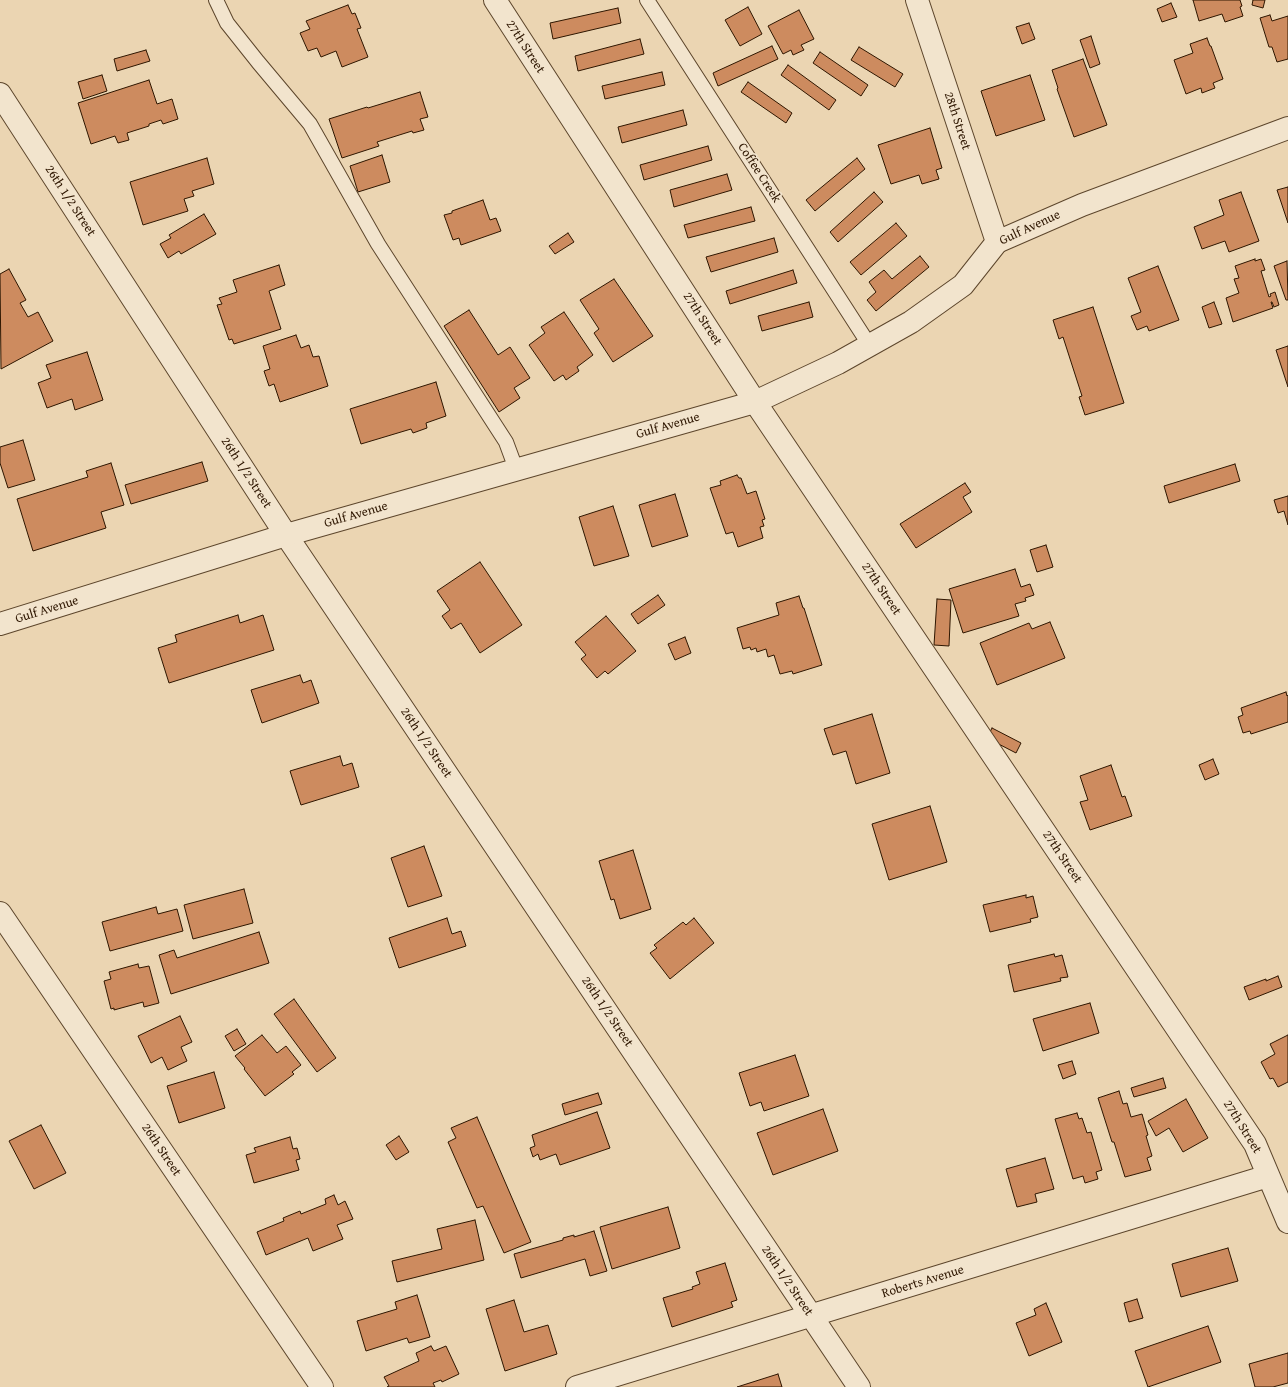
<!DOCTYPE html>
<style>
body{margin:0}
canvas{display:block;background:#ebd5b2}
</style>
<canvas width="1288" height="1387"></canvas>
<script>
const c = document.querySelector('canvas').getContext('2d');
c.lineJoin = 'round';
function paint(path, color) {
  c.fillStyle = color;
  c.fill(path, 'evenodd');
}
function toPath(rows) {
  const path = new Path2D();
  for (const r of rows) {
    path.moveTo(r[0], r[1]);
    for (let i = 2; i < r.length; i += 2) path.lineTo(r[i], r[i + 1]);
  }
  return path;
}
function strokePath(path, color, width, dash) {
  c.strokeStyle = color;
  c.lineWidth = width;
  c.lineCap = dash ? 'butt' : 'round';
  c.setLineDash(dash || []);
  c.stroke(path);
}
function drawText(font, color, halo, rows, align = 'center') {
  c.font = font + ' "Gentium Book Plus",serif';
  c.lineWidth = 3.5;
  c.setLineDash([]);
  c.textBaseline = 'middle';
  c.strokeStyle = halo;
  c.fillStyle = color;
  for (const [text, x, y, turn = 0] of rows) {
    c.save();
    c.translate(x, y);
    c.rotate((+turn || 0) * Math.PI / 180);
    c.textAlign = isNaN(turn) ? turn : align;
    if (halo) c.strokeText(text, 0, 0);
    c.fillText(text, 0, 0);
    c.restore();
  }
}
const building = toPath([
 [1193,0,1240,0,1242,6,1240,7,1243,16,1225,22,1222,14,1199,21,1193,0],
 [1253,0,1265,0,1263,8,1252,5,1253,0],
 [1171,3,1177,17,1162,22,1157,9,1171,3],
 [348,5,352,14,355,13,361,28,357,29,368,57,342,67,336,51,321,57,317,48,308,51,300,33,310,29,306,21,348,5],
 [748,7,762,34,740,46,725,20,748,7],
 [618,8,621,23,553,39,550,23,618,8],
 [799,10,814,39,801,45,804,50,793,55,791,50,783,54,768,26,799,10],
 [1270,15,1272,21,1288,16,1288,59,1277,62,1272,47,1269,47,1260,18,1270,15],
 [1029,23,1035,39,1022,44,1016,27,1029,23],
 [1091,36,1100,64,1090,68,1080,40,1091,36],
 [1207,38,1210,46,1211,46,1223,79,1213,83,1215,88,1202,93,1201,88,1186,94,1174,60,1193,53,1190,44,1207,38],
 [640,39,644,54,578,71,575,56,640,39],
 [772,46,778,59,718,86,713,73,772,46],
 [859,47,903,74,895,87,851,60,859,47],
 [146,50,150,61,117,71,114,59,146,50],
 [820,52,868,85,861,96,813,63,820,52],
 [1083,59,1107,125,1074,137,1057,89,1058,88,1052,70,1083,59],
 [788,65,836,100,829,110,781,75,788,65],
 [662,72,665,85,605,99,602,86,662,72],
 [102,75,107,91,83,99,78,82,102,75],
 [1030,75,1045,120,996,136,981,91,1030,75],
 [149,80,157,104,172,99,178,119,163,124,161,120,149,124,149,126,127,133,129,140,118,143,115,136,91,144,78,103,149,80],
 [748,82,792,113,786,123,741,92,748,82],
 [420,92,428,117,420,119,424,130,413,133,412,131,377,142,379,146,342,158,329,119,367,107,368,108,420,92],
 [683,110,687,125,622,143,618,127,683,110],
 [930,128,942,168,936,170,939,179,922,184,919,175,891,184,878,145,930,128],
 [708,146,712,160,644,180,640,165,708,146],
 [382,155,390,182,358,192,350,166,382,155],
 [207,158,214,184,192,191,194,196,184,199,188,211,143,225,130,182,207,158],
 [857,158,865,169,815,211,806,200,857,158],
 [727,174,732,190,674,207,670,190,727,174],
 [1288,187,1288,223,1277,190,1288,187],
 [874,192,883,202,838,242,830,232,874,192],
 [1241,192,1259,241,1229,252,1225,241,1202,249,1194,227,1224,215,1219,200,1241,192],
 [483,200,490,220,496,218,501,231,461,245,459,238,453,240,444,215,452,213,452,211,483,200],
 [751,207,755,221,688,238,684,225,751,207],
 [204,214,216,234,181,254,179,251,168,258,160,244,171,238,169,235,204,214],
 [896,223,907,236,861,275,850,262,896,223],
 [568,233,574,242,555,254,549,246,568,233],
 [774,238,778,252,711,272,706,257,774,238],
 [920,256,929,267,876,311,867,300,876,292,869,282,884,270,892,279,920,256],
 [1255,259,1255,261,1261,259,1265,270,1261,271,1269,297,1271,296,1270,294,1275,292,1279,305,1274,307,1272,302,1271,302,1273,308,1233,322,1226,298,1239,293,1234,279,1239,278,1235,266,1255,259],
 [1287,261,1288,300,1286,300,1274,266,1287,261],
 [279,265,285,285,269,291,281,329,234,344,232,339,229,340,217,305,222,304,219,298,237,292,233,280,279,265],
 [1158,266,1179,320,1149,331,1147,326,1137,330,1131,316,1141,312,1128,278,1158,266],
 [9,269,26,300,20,303,28,317,38,312,53,341,1,369,0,274,9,269],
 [793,270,797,283,730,304,726,291,793,270],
 [614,279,653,336,613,362,594,333,599,329,580,300,614,279],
 [809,302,813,317,762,331,758,316,809,302],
 [1214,302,1222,324,1209,328,1202,307,1214,302],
 [1093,307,1124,403,1085,415,1079,397,1082,396,1063,337,1059,339,1053,320,1093,307],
 [469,310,498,355,510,347,530,378,514,388,520,398,499,412,444,326,469,310],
 [564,312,593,355,577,367,579,371,566,380,563,375,554,381,529,345,545,333,541,327,564,312],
 [296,335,301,348,309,345,313,357,319,356,328,386,280,402,274,384,269,386,264,371,270,369,263,346,296,335],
 [1288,346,1288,387,1276,350,1288,346],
 [87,352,103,400,75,410,72,399,47,408,38,383,51,378,46,365,87,352],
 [436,382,446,416,426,423,427,428,413,433,411,429,361,444,350,409,436,382],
 [23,440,35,480,8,488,0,463,0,447,23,440],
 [202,462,208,481,131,504,125,485,202,462],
 [111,463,124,505,101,512,106,528,33,551,17,499,88,477,86,471,111,463],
 [1235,464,1240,481,1169,503,1164,486,1235,464],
 [737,475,739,478,741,478,747,494,756,491,765,519,762,520,764,526,760,527,763,538,738,547,733,532,726,534,710,488,721,485,720,481,737,475],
 [965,483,971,492,963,497,972,512,916,548,900,524,965,483],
 [675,494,688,536,652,547,639,505,675,494],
 [1288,496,1288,525,1284,511,1278,513,1274,500,1288,496],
 [613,506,629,556,594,566,579,517,613,506],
 [1046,545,1053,567,1037,572,1030,550,1046,545],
 [480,562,522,625,480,653,461,623,451,629,442,616,450,610,437,591,480,562],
 [1015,569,1021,587,1030,584,1034,595,1025,598,1026,601,1015,604,1019,616,963,633,949,589,1015,569],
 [658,595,665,605,638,624,631,614,658,595],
 [799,596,803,608,804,608,822,665,793,674,792,671,780,674,774,655,768,657,766,649,757,652,756,648,751,650,750,647,743,649,737,628,779,615,776,603,799,596],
 [937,599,951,600,949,646,934,645,937,599],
 [238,615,240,623,263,615,274,650,169,683,158,648,177,642,175,635,238,615],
 [606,616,636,651,608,674,605,671,597,678,581,659,586,655,575,642,606,616],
 [1050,622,1065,658,997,685,980,643,1029,623,1032,629,1050,622],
 [685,637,691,653,675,660,668,644,685,637],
 [300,675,303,683,311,680,319,703,262,723,251,690,300,675],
 [1286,692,1287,696,1288,695,1288,722,1251,734,1250,731,1243,733,1238,717,1243,715,1241,708,1286,692],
 [872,714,890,773,856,784,846,751,833,755,824,729,872,714],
 [992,728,1021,743,1016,753,987,738,992,728],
 [340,756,343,766,352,763,359,787,301,805,290,771,340,756],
 [1213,759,1219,774,1205,780,1199,765,1213,759],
 [1111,765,1122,797,1125,796,1132,816,1090,830,1080,802,1088,800,1080,776,1111,765],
 [930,806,947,862,889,880,872,824,930,806],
 [424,846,442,896,408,907,391,858,424,846],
 [633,850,651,909,620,919,614,899,611,900,599,861,633,850],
 [244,889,253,923,193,939,184,905,244,889],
 [1026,895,1026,898,1033,896,1038,917,1030,919,1031,922,990,932,983,905,1026,895],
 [156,907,158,914,177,909,183,931,110,951,102,922,156,907],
 [447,918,452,934,461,931,466,946,399,968,389,938,447,918],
 [694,918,714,943,670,979,650,953,657,948,654,945,683,922,686,925,694,918],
 [259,932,269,963,171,994,159,955,174,950,177,958,259,932],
 [1054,954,1055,957,1062,955,1068,977,1060,978,1061,981,1014,992,1008,965,1054,954],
 [138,964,139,968,149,966,159,1003,144,1007,143,1002,114,1010,114,1008,111,1009,104,981,111,979,109,972,138,964],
 [1278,976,1282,987,1249,1000,1244,987,1266,979,1266,981,1278,976],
 [294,999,336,1058,317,1072,274,1014,294,999],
 [1090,1003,1099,1033,1043,1051,1033,1019,1090,1003],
 [180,1016,192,1042,181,1047,187,1061,168,1070,162,1057,151,1063,138,1036,180,1016],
 [237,1029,246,1044,234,1051,225,1036,237,1029],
 [262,1035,277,1053,286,1046,301,1065,292,1072,294,1074,265,1096,244,1069,245,1068,235,1056,262,1035],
 [1288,1035,1288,1082,1278,1087,1273,1078,1270,1079,1261,1062,1275,1054,1270,1044,1288,1035],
 [795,1055,809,1096,764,1111,761,1102,750,1106,739,1073,795,1055],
 [1072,1061,1076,1074,1063,1079,1058,1065,1072,1061],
 [214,1072,225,1108,179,1123,167,1086,214,1072],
 [1163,1078,1166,1088,1134,1097,1131,1088,1163,1078],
 [1119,1091,1123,1104,1127,1103,1131,1117,1142,1114,1148,1135,1146,1136,1152,1156,1147,1158,1151,1170,1125,1177,1114,1142,1112,1142,1098,1098,1119,1091],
 [598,1093,602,1104,565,1115,562,1104,598,1093],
 [1186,1099,1208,1138,1183,1152,1169,1128,1156,1136,1148,1121,1186,1099],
 [823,1109,838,1151,773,1175,757,1133,823,1109],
 [597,1112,610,1148,560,1165,556,1154,540,1160,538,1154,533,1157,530,1148,535,1146,532,1135,597,1112],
 [1077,1113,1079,1119,1082,1118,1087,1133,1091,1132,1102,1170,1096,1172,1098,1179,1085,1183,1083,1176,1073,1179,1055,1119,1077,1113],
 [477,1117,531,1242,504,1253,483,1206,477,1208,448,1142,456,1138,451,1128,477,1117],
 [41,1125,66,1173,34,1189,9,1141,41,1125],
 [399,1136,409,1152,396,1160,386,1145,399,1136],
 [290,1137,293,1149,297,1148,300,1159,296,1160,299,1170,254,1183,246,1155,256,1152,254,1148,290,1137],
 [1045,1158,1054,1189,1035,1194,1037,1202,1017,1207,1006,1169,1045,1158],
 [334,1195,338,1205,345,1201,353,1219,337,1225,343,1239,313,1251,308,1238,266,1255,257,1232,284,1221,283,1218,300,1211,301,1214,326,1204,325,1199,334,1195],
 [668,1207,680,1248,612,1269,600,1227,668,1207],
 [475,1220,484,1260,397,1282,392,1261,442,1249,437,1229,475,1220],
 [594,1231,607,1271,590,1276,585,1259,521,1278,514,1254,563,1240,563,1238,574,1235,574,1237,594,1231],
 [1228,1248,1238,1281,1181,1297,1172,1264,1228,1248],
 [725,1263,737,1300,731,1302,733,1307,672,1327,663,1298,693,1289,692,1287,700,1284,696,1272,725,1263],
 [417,1295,430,1337,409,1343,407,1338,366,1351,357,1321,397,1309,395,1302,417,1295],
 [1137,1299,1143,1318,1129,1322,1124,1303,1137,1299],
 [514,1300,524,1332,548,1325,557,1354,505,1371,486,1309,514,1300],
 [1046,1303,1062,1342,1029,1356,1016,1323,1036,1315,1034,1309,1046,1303],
 [1208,1326,1221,1362,1148,1387,1135,1351,1208,1326],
 [431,1346,434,1351,446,1346,459,1374,442,1382,441,1380,433,1383,435,1387,387,1387,389,1386,384,1377,419,1361,416,1353,431,1346],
 [1288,1353,1288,1383,1273,1387,1255,1387,1249,1364,1288,1353],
 [778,1374,782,1387,737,1387,778,1374]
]);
const service = toPath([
 [216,0,227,23,258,62,310,124,378,244,506,442,516,469],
 [647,0,870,346]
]);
const minor = toPath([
 [495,0,755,402,1255,1144,1288,1222],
 [0,94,286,535,859,1387],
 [997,242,1082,205,1288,128],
 [0,913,322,1387],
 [577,1387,1268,1176]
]);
const tertiary = toPath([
 [0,624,286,535,755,402,838,363,911,322,963,285,997,242,917,0]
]);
const streetNames = [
 ["27th Street",525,47,57],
 ["28th Street",957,121,72],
 ["Coffee Creek",759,173,57],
 ["26th 1/2 Street",70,201,57],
 ["Gulf Avenue",1030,228,-25],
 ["27th Street",702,319,57],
 ["Gulf Avenue",668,426,-16],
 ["26th 1/2 Street",246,473,57],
 ["Gulf Avenue",356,515,-16],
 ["27th Street",881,589,56],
 ["Gulf Avenue",47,610,-17],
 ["26th 1/2 Street",426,743,56],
 ["27th Street",1062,857,56],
 ["26th 1/2 Street",607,1012,56],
 ["27th Street",1242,1127,58],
 ["26th Street",161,1150,56],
 ["26th 1/2 Street",787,1281,56],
 ["Roberts Avenue",923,1282,-17]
];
paint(building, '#cd8b5f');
strokePath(building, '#2e1600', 1);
strokePath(service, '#5d462c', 16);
strokePath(minor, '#5d462c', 24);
strokePath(tertiary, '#5d462c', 24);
strokePath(service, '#f2e4cd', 14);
strokePath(minor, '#f2e4cd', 22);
strokePath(tertiary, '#f2e4cd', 22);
drawText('13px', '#2e1600', '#f2e4cd', streetNames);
</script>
